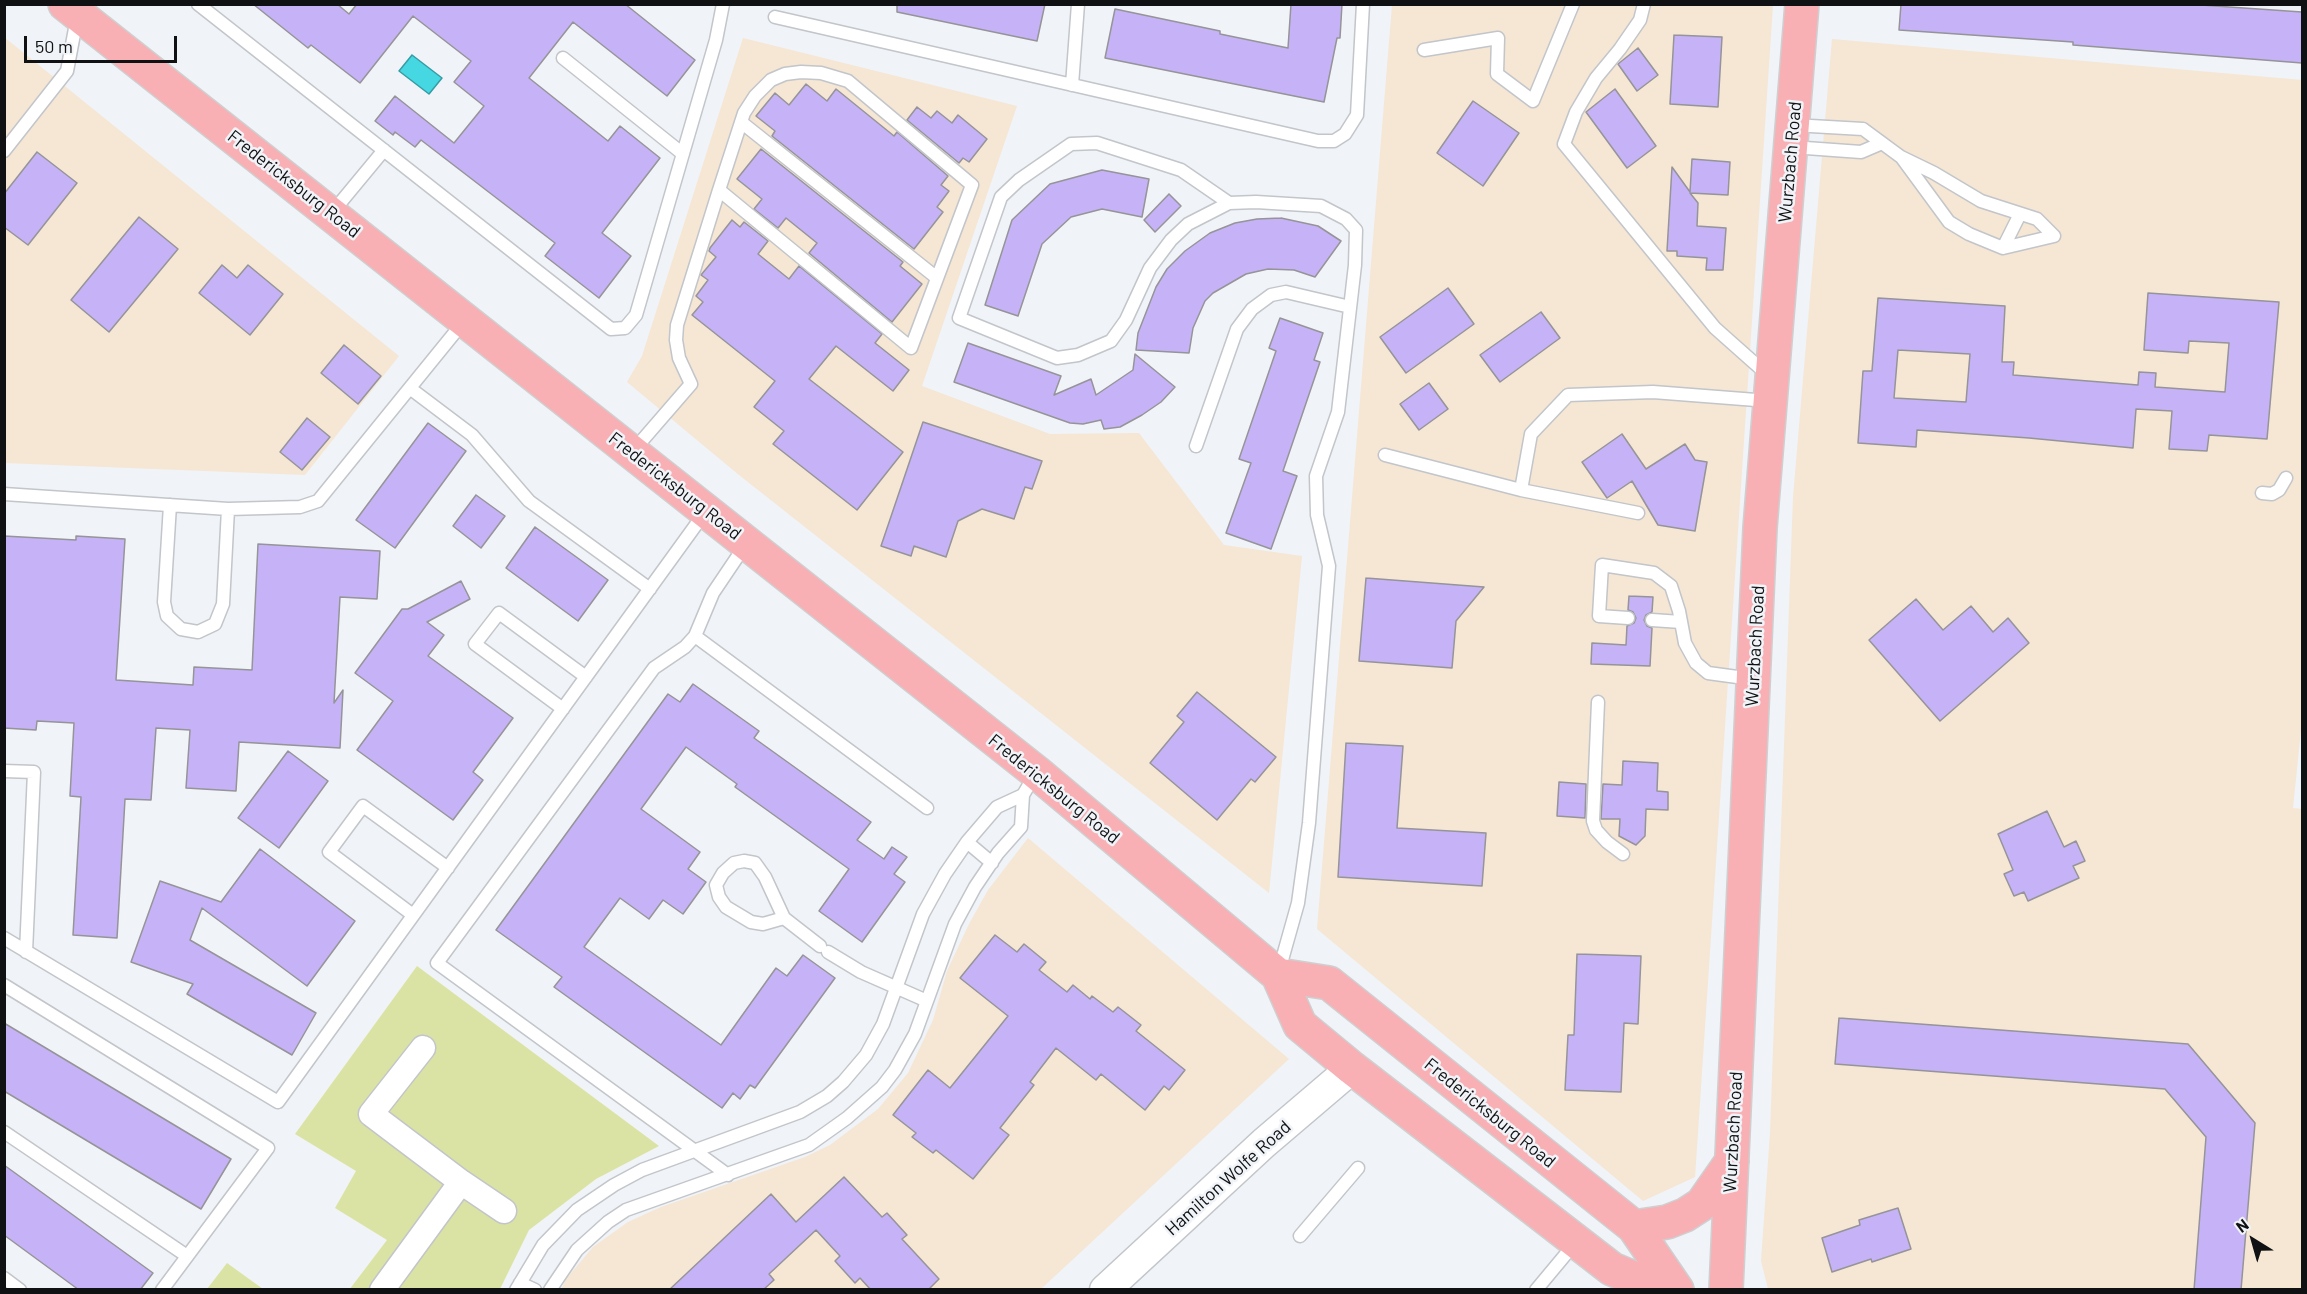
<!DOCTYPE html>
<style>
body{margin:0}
#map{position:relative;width:2307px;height:1294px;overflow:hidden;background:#f0f3f7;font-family:Barlow,sans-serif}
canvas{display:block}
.frame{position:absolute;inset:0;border:6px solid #101112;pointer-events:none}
.north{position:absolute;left:2223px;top:1210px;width:60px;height:60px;-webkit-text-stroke:4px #f0f3f7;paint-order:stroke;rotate:323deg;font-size:16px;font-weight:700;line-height:24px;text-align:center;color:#101112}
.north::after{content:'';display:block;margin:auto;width:21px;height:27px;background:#101112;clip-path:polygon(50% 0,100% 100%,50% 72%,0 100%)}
.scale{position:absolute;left:24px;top:36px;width:153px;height:27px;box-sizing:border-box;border:3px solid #101112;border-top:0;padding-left:8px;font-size:18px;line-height:21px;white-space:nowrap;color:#101112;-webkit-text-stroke:4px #f0f3f7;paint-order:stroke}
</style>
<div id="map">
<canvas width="2307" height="1294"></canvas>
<div class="frame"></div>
<div class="north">N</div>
<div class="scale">50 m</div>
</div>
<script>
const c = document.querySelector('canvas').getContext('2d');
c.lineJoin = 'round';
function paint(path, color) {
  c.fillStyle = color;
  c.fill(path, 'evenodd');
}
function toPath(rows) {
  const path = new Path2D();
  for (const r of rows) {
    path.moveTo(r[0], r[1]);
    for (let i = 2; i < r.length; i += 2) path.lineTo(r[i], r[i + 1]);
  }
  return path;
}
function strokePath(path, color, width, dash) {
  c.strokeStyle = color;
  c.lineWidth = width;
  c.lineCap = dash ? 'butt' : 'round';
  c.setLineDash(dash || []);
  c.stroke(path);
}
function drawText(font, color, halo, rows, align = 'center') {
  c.font = font + ' Barlow,sans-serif';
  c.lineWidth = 5;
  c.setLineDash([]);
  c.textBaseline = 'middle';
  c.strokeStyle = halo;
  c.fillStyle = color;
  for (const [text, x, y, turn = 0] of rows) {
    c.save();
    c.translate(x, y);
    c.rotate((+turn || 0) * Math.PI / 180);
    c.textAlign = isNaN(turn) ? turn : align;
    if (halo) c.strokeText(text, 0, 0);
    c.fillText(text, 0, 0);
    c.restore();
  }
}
const commercial = toPath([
 [1392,5,1773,5,1695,1177,1643,1201,1317,929],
 [4,37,399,356,305,475,5,463],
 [743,38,1017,106,922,386,1050,434,1139,433,1224,545,1302,556,1269,893,739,475,627,382,642,356],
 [1832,39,2302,80,2302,720,2293,808,2302,809,2302,1289,1768,1289,1761,1261,1770,1133,1793,497],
 [1028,838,1289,1059,1041,1289,561,1290,566,1279,593,1247,628,1222,661,1207,805,1157,830,1145,878,1109,908,1073,933,1020,947,971,969,924,988,890]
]);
const green = toPath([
 [417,966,659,1146,596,1179,529,1230,500,1289,349,1290,387,1240,335,1208,356,1171,295,1134],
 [227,1263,263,1289,207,1289]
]);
const water = toPath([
 [412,55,442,78,429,94,399,71,412,55]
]);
const building = toPath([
 [253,4,337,4,349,14,357,4,625,4,695,60,667,96,573,22,529,78,608,141,620,126,660,158,602,233,631,256,599,298,545,256,555,243,421,140,415,147,395,132,393,135,375,121,395,96,454,143,484,106,454,82,471,61,413,16,360,83,311,45,308,48,253,4],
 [897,4,1045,4,1037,41,897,12,897,4],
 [1291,4,1342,4,1340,38,1337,38,1324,102,1105,58,1115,9,1220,31,1220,34,1288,48,1291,4],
 [1901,4,2186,4,2302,12,2302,63,2073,45,2073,42,1899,30,1901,4],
 [1674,35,1722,37,1718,107,1670,104,1674,35],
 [1638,48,1658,75,1637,91,1618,64,1638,48],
 [806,84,827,101,836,89,894,136,897,132,948,176,941,185,949,191,937,207,943,212,914,249,772,136,775,131,756,116,775,93,789,105,806,84],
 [1615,89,1656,146,1627,168,1586,112,1615,89],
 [1473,101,1519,133,1483,186,1437,153,1473,101],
 [917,107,931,118,937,111,952,123,958,115,987,139,969,162,963,158,959,163,907,120,917,107],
 [761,149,903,262,900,266,922,284,892,322,809,253,817,243,786,218,778,228,754,209,762,199,737,179,761,149],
 [37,152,77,183,28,245,4,227,4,194,37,152],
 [1692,159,1730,162,1728,195,1690,193,1698,203,1697,226,1726,228,1723,270,1706,270,1707,258,1677,256,1677,251,1667,251,1672,167,1690,192,1692,159],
 [1102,170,1149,179,1142,217,1102,209,1071,217,1042,244,1018,316,985,305,1012,220,1050,184,1102,170],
 [1169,194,1181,206,1155,232,1144,220,1169,194],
 [139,217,178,249,109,332,71,300,139,217],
 [1281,218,1318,226,1341,241,1315,277,1294,270,1268,269,1246,274,1213,293,1205,301,1193,328,1189,353,1136,350,1138,333,1156,287,1167,269,1185,251,1210,233,1235,223,1257,219,1281,218],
 [732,220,740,227,744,222,768,241,758,254,789,279,799,266,882,334,875,343,909,370,893,391,836,346,809,379,903,452,857,510,773,444,784,431,754,407,775,381,692,315,703,302,696,296,708,280,701,275,716,257,709,251,710,248,732,220],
 [222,265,237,278,248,265,283,294,250,335,199,293,222,265],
 [1448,288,1474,324,1406,373,1380,337,1448,288],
 [2148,293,2279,302,2267,439,2209,435,2207,451,2169,449,2172,411,2136,409,2133,448,2029,438,1917,430,1916,447,1858,443,1863,371,1872,371,1878,298,2005,306,2002,362,2014,362,2013,375,2138,385,2139,372,2156,373,2155,387,2225,392,2229,343,2189,341,2188,353,2144,350,2148,293],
 [1898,350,1970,354,1966,402,1894,398,1898,350],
 [1541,312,1560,338,1500,382,1480,355,1541,312],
 [1280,318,1323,333,1314,360,1320,362,1283,471,1297,476,1271,549,1226,533,1251,463,1239,459,1276,351,1269,348,1280,318],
 [968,343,1061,376,1054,395,1091,379,1096,395,1133,370,1135,354,1175,387,1161,402,1142,415,1120,427,1104,429,1101,420,1083,424,1070,423,954,382,968,343],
 [344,345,381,376,358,404,321,373,344,345],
 [1429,383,1448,409,1419,430,1400,404,1429,383],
 [307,418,330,437,302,470,280,452,307,418],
 [923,422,1042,461,1032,489,1025,487,1014,519,982,509,958,521,946,557,914,546,911,556,881,546,923,422],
 [428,423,466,451,395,548,356,520,428,423],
 [1622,434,1646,469,1685,444,1695,460,1707,462,1695,531,1658,525,1632,481,1607,498,1582,462,1622,434],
 [476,495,505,516,481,548,453,526,476,495],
 [535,527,608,580,578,621,506,568,535,527],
 [4,536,76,540,76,536,125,539,116,680,193,685,194,667,252,670,258,544,380,551,377,599,340,597,334,703,343,690,340,748,239,742,236,791,186,788,190,730,156,728,151,800,125,799,117,938,73,935,81,797,70,796,74,723,37,721,36,730,4,728,4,536],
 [1366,578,1484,587,1456,621,1452,668,1359,661,1366,578],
 [461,581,470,599,427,622,444,635,428,656,513,718,473,772,483,780,453,820,357,750,393,701,355,673,402,609,408,609,461,581],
 [1629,596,1653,597,1652,612,1646,615,1644,620,1647,626,1652,628,1650,666,1591,664,1592,643,1626,645,1627,626,1634,623,1636,618,1633,612,1628,610,1629,596],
 [1916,599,1943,630,1971,606,1993,632,2008,618,2029,643,1940,721,1869,640,1916,599],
 [693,684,759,731,754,738,871,822,857,840,884,859,892,847,907,857,894,874,905,882,862,942,819,911,849,869,735,787,737,784,686,747,641,809,700,852,688,869,706,882,683,914,663,900,649,919,620,898,584,947,721,1045,776,968,787,976,803,955,835,978,755,1088,750,1085,740,1099,733,1093,722,1108,554,987,562,977,496,930,668,694,680,702,693,684],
 [1197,692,1276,757,1255,782,1251,779,1217,820,1150,763,1184,722,1177,716,1197,692],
 [1346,743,1403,746,1397,828,1486,833,1482,886,1338,877,1346,743],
 [288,751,328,781,279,848,238,818,288,751],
 [1623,761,1658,763,1657,791,1668,792,1668,810,1646,809,1645,836,1636,845,1619,836,1620,819,1601,819,1603,784,1622,785,1623,761],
 [1559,782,1586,784,1585,818,1557,816,1559,782],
 [2047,811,2064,847,2076,841,2085,861,2073,866,2079,878,2028,901,2024,892,2014,896,2004,874,2013,870,1998,834,2047,811],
 [260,849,355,921,307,986,202,908,190,940,316,1013,292,1055,187,994,193,984,131,962,160,881,221,902,260,849],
 [995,935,1017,952,1024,944,1046,962,1039,970,1067,992,1073,985,1090,999,1092,996,1113,1012,1118,1007,1141,1025,1136,1031,1185,1070,1169,1090,1164,1086,1145,1110,1101,1074,1096,1080,1056,1048,1030,1082,1034,1085,1000,1128,1009,1135,973,1179,936,1150,933,1153,912,1137,916,1133,893,1115,928,1070,950,1088,1008,1016,960,978,995,935],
 [1577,954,1641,956,1638,1024,1624,1023,1621,1092,1565,1090,1568,1035,1574,1035,1577,954],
 [1839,1018,2188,1044,2255,1123,2241,1290,2194,1290,2206,1137,2165,1089,1835,1064,1839,1018],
 [4,1023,231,1159,201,1209,4,1091,4,1023],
 [4,1165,153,1273,140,1290,79,1290,4,1235,4,1165],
 [844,1177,882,1217,887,1213,907,1235,902,1239,939,1279,928,1290,871,1290,860,1278,855,1283,835,1261,840,1256,816,1230,769,1274,774,1280,763,1290,669,1290,771,1194,796,1222,844,1177],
 [1898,1208,1911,1249,1872,1262,1871,1259,1832,1272,1822,1238,1860,1225,1859,1220,1898,1208]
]);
const service = toPath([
 [198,4,611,329,625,328,636,315,716,40,723,4],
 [1644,4,1640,20,1620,49,1596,78,1576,112,1564,144,1715,328,1769,376],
 [775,17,1318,141,1334,141,1345,134,1357,115,1363,4],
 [1424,50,1498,38,1497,74,1533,101,1573,4],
 [563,58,683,154],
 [1072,85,1078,4],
 [741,122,937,278],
 [1793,125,1863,129,1901,157,1934,173,1981,201,2037,219,2054,236],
 [1792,147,1861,152,1882,143],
 [4,151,67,71,77,18],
 [1902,158,1949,222,1969,234,2003,248,2054,236],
 [1229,203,1181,170,1097,143,1071,144,1019,180,1001,197,959,318,1057,358,1078,355,1111,341,1126,320,1150,268,1171,240,1188,224,1229,203,1256,202,1321,206,1346,219,1356,230,1355,265,1338,412,1316,476,1317,515,1329,566,1309,823,1298,903,1278,974],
 [331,214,384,150],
 [2003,248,2020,214],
 [411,389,472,435,529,501,650,589],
 [1196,446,1237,329,1252,309,1271,295,1286,292,1350,307],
 [633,451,691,384,679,358,676,340,677,325,719,190,744,113,755,96,771,80,785,74,801,72,821,73,848,81,972,185,911,348,719,190],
 [1385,455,1521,490,1531,434,1568,395,1653,392,1769,401],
 [1521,490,1638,513],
 [2262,493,2272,494,2279,490,2286,478],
 [4,494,228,509,300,507,318,501,465,320],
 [170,505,164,602,167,616,181,629,198,632,215,624,223,604,228,509],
 [1628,618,1599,616,1602,565,1654,573,1671,586,1679,611,1685,643,1696,663,1708,673,1752,679],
 [1652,620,1681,622],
 [695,636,927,808],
 [1598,702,1593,821,1596,830,1607,842,1623,854],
 [563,709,475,644,499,613,586,677],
 [4,771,34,772,26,952],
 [967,842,992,863],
 [413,915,329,852,363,806,448,868],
 [784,918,763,924,751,922,726,907,719,897,716,885,723,873,734,863,744,861,755,863,765,877,784,918,820,946],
 [4,938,278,1102,706,511],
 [828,952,861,972,927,1001],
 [4,985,268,1148,162,1290],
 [4,1132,187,1256],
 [728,1175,437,963,654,668,685,647,695,636,713,593,746,544],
 [1300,1236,1358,1168],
 [4,1278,20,1290],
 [520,1283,535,1290],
 [516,1290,543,1245,577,1210,614,1185,642,1170,800,1112,827,1096,843,1082,866,1055,883,1024,923,914,945,874,967,842,997,807,1023,795],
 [550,1290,577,1250,608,1222,626,1210,809,1145,847,1118,882,1087,895,1070,915,1034,955,924,975,887,998,853,1021,827,1023,795,1036,773],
 [1536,1290,1576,1242]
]);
const minor = toPath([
 [461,1182,504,1211],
 [382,1290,461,1182,371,1114,423,1048]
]);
const tertiary = toPath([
 [1105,1290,1264,1143,1352,1068]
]);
const primary = toPath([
 [65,4,1036,772,1278,975,1300,1025,1352,1068,1612,1269,1662,1290],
 [1278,975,1329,983,1634,1227,1677,1290],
 [1634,1227,1667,1222,1685,1215,1702,1204,1732,1161],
 [1726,1290,1760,528,1802,4]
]);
const streetNames = [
 ["Wurzbach Road",1790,162,-85],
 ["Fredericksburg Road",294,184,38],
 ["Fredericksburg Road",675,486,38],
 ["Wurzbach Road",1755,646,-87],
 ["Fredericksburg Road",1054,789,39],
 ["Fredericksburg Road",1490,1113,39],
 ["Wurzbach Road",1733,1132,-87],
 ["Hamilton Wolfe Road",1228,1178,-42]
];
paint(commercial, '#f6e6d4');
paint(green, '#dbe3a4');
paint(water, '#45d8e2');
strokePath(water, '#359ca4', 1.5);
paint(building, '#c6b3f7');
strokePath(building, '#959498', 1.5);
strokePath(service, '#c2c5c9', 15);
strokePath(minor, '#c2c5c9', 27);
strokePath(tertiary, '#c2c5c9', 33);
strokePath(primary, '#cfcfd0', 36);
strokePath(service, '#fff', 12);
strokePath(minor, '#fff', 24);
strokePath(tertiary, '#fff', 30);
strokePath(primary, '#f8b0b5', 33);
drawText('18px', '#101112', '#f0f3f7', streetNames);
</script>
